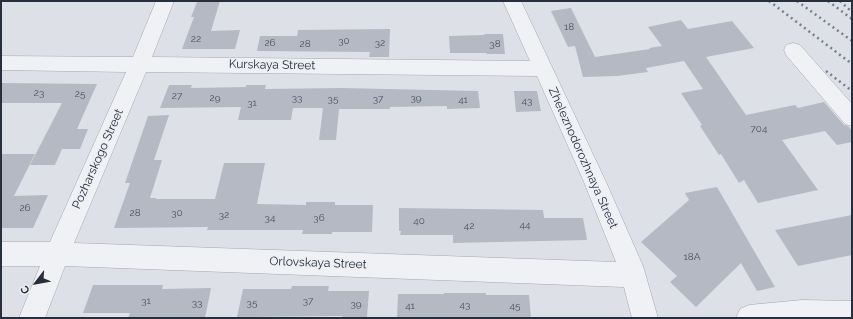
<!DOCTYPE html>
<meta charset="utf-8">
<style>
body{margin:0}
#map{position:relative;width:853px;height:319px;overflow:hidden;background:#dde0e6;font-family:Raleway,sans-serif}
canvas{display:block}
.frame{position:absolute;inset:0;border:2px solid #272e3c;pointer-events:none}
.north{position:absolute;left:16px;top:263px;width:40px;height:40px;-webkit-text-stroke:3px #eceff4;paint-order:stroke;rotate:238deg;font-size:11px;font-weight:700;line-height:16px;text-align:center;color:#272e3c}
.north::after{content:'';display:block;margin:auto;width:14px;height:18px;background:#272e3c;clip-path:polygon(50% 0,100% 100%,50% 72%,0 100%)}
</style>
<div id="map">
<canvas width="853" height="319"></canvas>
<div class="frame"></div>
<div class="north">С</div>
</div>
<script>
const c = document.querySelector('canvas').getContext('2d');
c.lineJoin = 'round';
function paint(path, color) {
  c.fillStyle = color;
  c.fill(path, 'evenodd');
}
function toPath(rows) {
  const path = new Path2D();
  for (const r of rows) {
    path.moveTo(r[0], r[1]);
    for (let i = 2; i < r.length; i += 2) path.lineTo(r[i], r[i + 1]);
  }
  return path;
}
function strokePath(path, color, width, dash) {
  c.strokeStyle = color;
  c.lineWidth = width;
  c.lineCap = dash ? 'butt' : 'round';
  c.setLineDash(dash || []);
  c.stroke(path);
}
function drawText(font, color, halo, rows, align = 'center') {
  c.font = font + ' Raleway,sans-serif';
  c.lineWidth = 3;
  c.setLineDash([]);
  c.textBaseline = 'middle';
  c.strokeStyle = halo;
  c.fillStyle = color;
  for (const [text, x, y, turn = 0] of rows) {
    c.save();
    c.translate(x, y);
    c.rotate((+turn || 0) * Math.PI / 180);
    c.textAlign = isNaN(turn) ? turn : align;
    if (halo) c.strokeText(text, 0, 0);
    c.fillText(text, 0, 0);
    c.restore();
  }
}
const building = toPath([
 [220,1,211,31,240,30,235,49,182,49,194,17,191,17,197,2],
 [571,8,595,57,650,49,649,48,662,46,648,27,681,20,688,29,732,21,754,48,706,57,746,115,795,105,798,108,824,102,844,125,848,126,852,131,852,142,837,145,825,131,782,140,818,190,758,203,744,180,739,183,721,154,719,155,700,126,702,125,681,93,703,89,684,61,646,68,648,72,617,76,583,77,575,46,568,47,551,11],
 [390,29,389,57,369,57,370,52,257,51,260,36,297,36,298,30],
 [484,34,503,34,505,54,487,54,486,53,450,53,449,36,485,35],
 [1,83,97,84,77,129,88,129,80,149,62,149,55,165,30,165,62,103,1,103],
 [169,85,192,85,191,88,246,87,246,85,266,85,265,89,341,88,478,91,480,108,447,109,447,106,390,107,390,109,339,109,336,140,319,140,323,108,293,108,291,120,238,120,241,107,160,108],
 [514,91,537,91,541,111,516,112],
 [169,115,154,160,162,160,150,198,156,198,156,199,215,199,224,163,265,163,257,204,306,205,306,202,335,202,335,205,373,205,372,232,332,232,332,234,302,234,303,230,207,230,208,227,114,228,130,183,125,183,148,116],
 [1,154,35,154,14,196,48,195,33,228,1,228],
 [717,187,775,287,757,291,741,263,696,307,670,282,677,276,641,242,689,200,685,193],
 [399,208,543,210,544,218,583,218,587,240,453,243,453,235,400,235,401,231,399,231],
 [852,215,852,255,798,266,775,230],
 [93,285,163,285,162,289,211,288,205,318,128,318,130,313,83,313],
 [292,286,329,286,328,291,369,291,367,317,342,318,343,316,237,317,243,289,291,289],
 [444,293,486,293,486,295,529,295,531,318,397,318,398,294,444,294]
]);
const minor = toPath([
 [156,1,174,1,152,57,530,61,503,1,521,1,606,182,643,266,658,318,632,318,624,287,65,266,45,318,19,318,40,266,1,266,1,242,50,242,126,72,1,70,1,56,133,57,156,1],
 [146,72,537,76,584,182,616,262,74,243,146,72],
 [793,43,800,45,852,104,852,126,845,124,786,55,784,50,786,45,793,43],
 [802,300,852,301,852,318,736,318,740,309,749,305,802,300]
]);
const rail = toPath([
 [769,1,852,64],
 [797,1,852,41],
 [828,1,852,19],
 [840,1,852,12],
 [826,71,852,91]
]);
const numberNames = [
 ["18",569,27],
 ["22",196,39],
 ["30",344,41],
 ["26",270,43],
 ["32",380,43],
 ["28",305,44],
 ["38",495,44],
 ["23",39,93],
 ["25",80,94],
 ["27",177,96],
 ["29",215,98],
 ["33",297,98],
 ["39",416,98],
 ["35",333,99],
 ["37",378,99],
 ["41",463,100],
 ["43",527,101],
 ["31",252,103],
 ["704",759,129],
 ["26",25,208],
 ["28",135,213],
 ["30",177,213],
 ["32",224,215],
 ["34",270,218],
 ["36",319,218],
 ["40",419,221],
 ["44",525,225],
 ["42",469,226],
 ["18А",692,257],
 ["31",146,301],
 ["37",308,301],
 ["33",197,303],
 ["35",252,303],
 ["39",356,304],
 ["43",465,305],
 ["41",410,306],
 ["45",515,306]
];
const streetNames = [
 ["Kurskaya Street",272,65,1],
 ["Zheleznodorozhnaya Street",583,158,66],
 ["Pozharskogo Street",98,159,-66],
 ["Orlovskaya Street",318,263,2]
];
paint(building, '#b4b9c3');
strokePath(minor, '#a3a7b0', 1);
paint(minor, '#eff1f5');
strokePath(rail, '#777f8f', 2.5, [2, 3.5]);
drawText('10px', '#4a515e', null, numberNames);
drawText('12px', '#272e3c', '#eceff4', streetNames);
</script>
